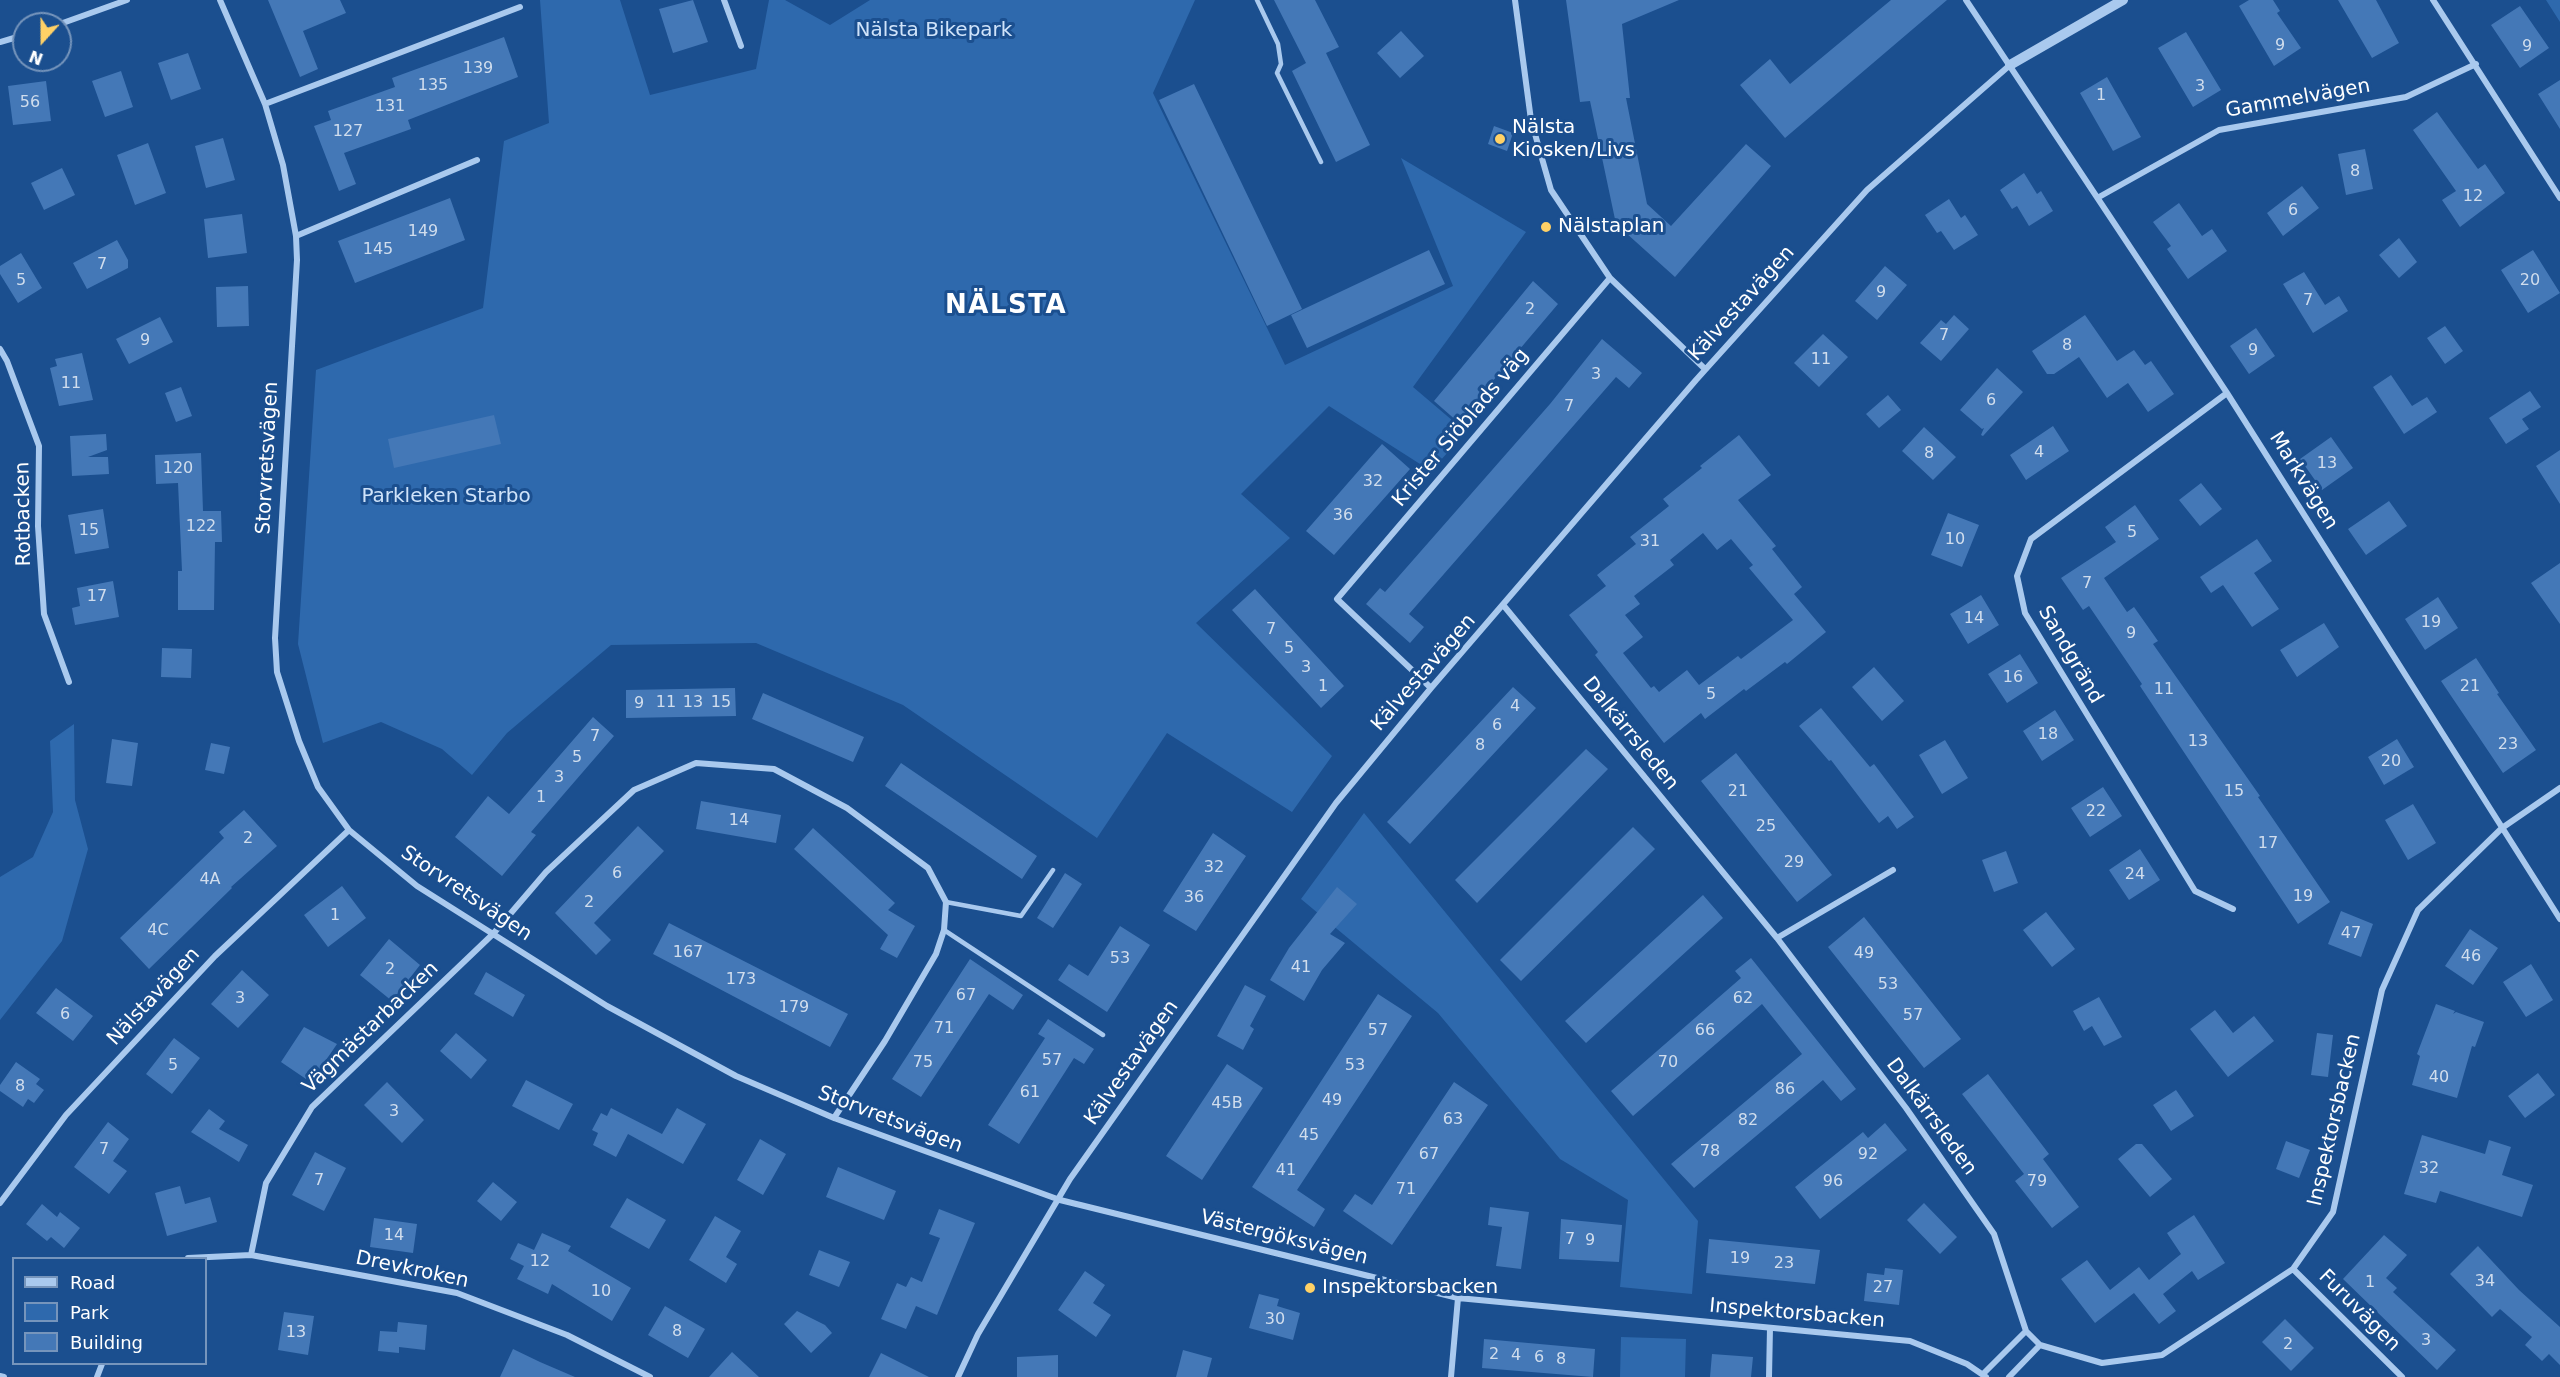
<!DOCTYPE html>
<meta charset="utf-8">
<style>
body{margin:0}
#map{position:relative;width:2560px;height:1377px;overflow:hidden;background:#1b4f8f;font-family:"DejaVu Sans",sans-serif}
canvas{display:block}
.legend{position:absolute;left:12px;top:1257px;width:195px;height:108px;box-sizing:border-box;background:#1b4f8f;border:2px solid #7695bc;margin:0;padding:8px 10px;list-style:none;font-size:18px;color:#fff}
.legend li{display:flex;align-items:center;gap:12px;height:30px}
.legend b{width:30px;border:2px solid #7695bc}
.north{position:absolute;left:12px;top:12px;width:60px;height:60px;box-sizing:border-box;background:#1b4f8f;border:2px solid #7695bc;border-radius:50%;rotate:201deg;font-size:16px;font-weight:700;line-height:24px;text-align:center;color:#fff}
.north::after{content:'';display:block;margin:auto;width:21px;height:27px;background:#ffd166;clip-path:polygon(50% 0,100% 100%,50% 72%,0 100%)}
</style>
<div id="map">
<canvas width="2560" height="1377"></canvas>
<ul class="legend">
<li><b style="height:8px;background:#a9c9ee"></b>Road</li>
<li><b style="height:16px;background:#2e69ad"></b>Park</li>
<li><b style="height:16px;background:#4478b7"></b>Building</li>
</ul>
<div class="north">N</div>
</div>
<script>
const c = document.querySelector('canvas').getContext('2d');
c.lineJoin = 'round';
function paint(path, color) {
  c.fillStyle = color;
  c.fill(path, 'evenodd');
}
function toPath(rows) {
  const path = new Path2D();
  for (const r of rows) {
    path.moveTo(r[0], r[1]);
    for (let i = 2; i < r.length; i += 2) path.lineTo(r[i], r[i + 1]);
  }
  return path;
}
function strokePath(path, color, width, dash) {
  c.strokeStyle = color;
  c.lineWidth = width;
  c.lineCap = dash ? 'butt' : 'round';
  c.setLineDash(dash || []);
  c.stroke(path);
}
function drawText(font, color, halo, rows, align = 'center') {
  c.font = font + ' "DejaVu Sans",sans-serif';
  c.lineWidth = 6;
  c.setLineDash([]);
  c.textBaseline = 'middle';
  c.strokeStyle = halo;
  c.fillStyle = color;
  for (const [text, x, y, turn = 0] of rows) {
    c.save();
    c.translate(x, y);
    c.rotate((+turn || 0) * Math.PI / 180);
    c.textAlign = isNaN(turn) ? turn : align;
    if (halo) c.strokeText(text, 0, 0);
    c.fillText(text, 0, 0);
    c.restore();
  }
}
const green = toPath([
 [540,0,620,0,650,95,756,69,769,0,785,0,830,25,870,0,1195,0,1153,93,1285,365,1453,286,1401,158,1526,232,1413,387,1466,432,1431,471,1329,406,1241,494,1290,538,1196,623,1332,756,1292,812,1167,733,1097,838,903,705,756,643,611,645,507,733,472,775,442,749,381,722,323,743,298,644,316,370,483,308,504,141,549,123],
 [2546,0,2560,0,2560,22],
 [74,724,75,800,88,849,62,941,0,1020,0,877,33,857,53,812,50,741],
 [1364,813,1698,1221,1692,1294,1620,1287,1628,1200,1560,1159,1438,1013,1301,899],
 [1621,1337,1686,1339,1685,1377,1620,1377]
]);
const building = toPath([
 [268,0,340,0,346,13,303,31,318,69,300,77],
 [693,0,708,42,673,53,659,9],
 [1274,0,1315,0,1339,47,1326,53,1370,145,1336,162,1292,71,1306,63],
 [1566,0,1679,0,1622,24,1630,98,1626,98,1647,204,1671,226,1746,144,1771,166,1675,277,1616,224,1590,101,1580,102],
 [1891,0,1947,0,1785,138,1740,85,1770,59,1790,84],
 [2249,0,2273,0,2280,11,2277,13,2301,48,2274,66,2239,6],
 [2338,0,2376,0,2399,43,2372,58],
 [2520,6,2549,48,2520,68,2491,25],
 [1401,31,1424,56,1400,78,1377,53],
 [2186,32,2221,90,2193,107,2158,48],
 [504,37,518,77,408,120,411,129,344,153,356,184,339,191,314,126,331,120,328,111,395,87,392,78],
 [188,53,201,89,171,100,158,63],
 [121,71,133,107,105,117,92,81],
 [2107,77,2141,137,2113,151,2080,93],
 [2560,80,2560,129,2538,94],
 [46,81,51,121,13,125,8,86],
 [1194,84,1302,309,1267,326,1159,100],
 [2437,112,2478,169,2485,164,2505,193,2460,227,2442,200,2456,191,2413,130],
 [1494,126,1513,133,1507,151,1488,144],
 [223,138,235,180,206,188,195,146],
 [148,143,166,193,135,205,117,155],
 [2365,149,2373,189,2346,195,2338,154],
 [62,168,75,195,44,210,31,183],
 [2024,173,2037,194,2041,191,2053,211,2029,226,2017,206,2012,209,2000,190],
 [2302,186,2319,208,2283,236,2267,213],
 [450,198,465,240,355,283,338,241],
 [1949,199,1961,218,1965,215,1978,235,1954,250,1941,231,1937,233,1925,215],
 [2179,203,2202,236,2212,229,2227,251,2188,279,2167,249,2171,246,2153,222],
 [242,214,247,253,208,258,204,219],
 [2399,238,2417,262,2399,278,2379,255],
 [117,240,128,260,128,268,87,289,73,263],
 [1429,250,1445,284,1307,348,1291,315],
 [2533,250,2560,293,2528,313,2501,270],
 [21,253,42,288,18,303,0,274,0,266],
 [1885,266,1907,285,1877,320,1855,301],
 [2304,272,2325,305,2339,296,2348,311,2313,333,2283,284],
 [1533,281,1558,304,1458,422,1434,401],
 [248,286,249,326,217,327,216,287],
 [1954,315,1969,329,1941,361,1920,343,1941,320,1946,324],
 [2085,315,2117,361,2134,350,2145,365,2151,361,2174,394,2148,412,2128,383,2107,398,2079,357,2054,374,2047,374,2032,351],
 [160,317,173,342,129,364,116,339],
 [2445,326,2463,351,2445,364,2427,338],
 [2256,328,2275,356,2249,374,2230,346],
 [1823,334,1848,357,1819,387,1794,363],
 [1602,339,1642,373,1629,388,1616,377,1409,614,1424,627,1410,643,1366,604,1380,588,1385,592,1550,404],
 [82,353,93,400,59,406,50,368,57,366,55,359],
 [1997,368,2023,392,1983,436,1981,435,1984,428,1982,429,1960,410],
 [2391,375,2412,406,2427,397,2437,412,2404,434,2373,387],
 [181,387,192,416,176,422,165,393],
 [2530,391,2541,407,2522,419,2529,429,2506,444,2489,418],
 [1888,395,1901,410,1879,428,1866,414],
 [494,415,501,444,394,468,388,439],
 [2053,426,2069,451,2026,480,2010,455],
 [1924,427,1956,457,1933,480,1902,451],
 [106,434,107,450,88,457,108,457,109,474,72,476,70,436],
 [1739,435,1771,475,1738,500,1776,546,1772,549,1802,587,1794,594,1826,632,1787,664,1785,662,1746,691,1744,689,1705,719,1701,713,1664,743,1595,655,1598,652,1569,615,1606,586,1597,575,1636,544,1630,537,1669,506,1663,499,1702,468,1700,466],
 [1703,533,1717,550,1731,539,1753,565,1749,568,1793,620,1741,659,1738,656,1699,685,1687,670,1659,692,1654,686,1651,688,1623,653,1643,637,1625,615,1640,604,1634,596,1674,565,1670,560],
 [2331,437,2353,468,2322,490,2300,459],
 [1382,444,1410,469,1334,555,1306,531],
 [2560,450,2560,504,2536,466],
 [201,453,203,511,221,511,222,542,215,542,214,610,178,610,178,571,182,571,178,483,156,484,155,455],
 [2201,483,2222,509,2200,526,2179,500],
 [2389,501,2407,526,2366,555,2348,529],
 [2135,505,2159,539,2104,578,2127,612,2134,607,2158,641,2153,644,2260,796,2258,797,2330,902,2298,924,2140,686,2142,684,2089,606,2083,610,2061,578,2116,542,2105,527],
 [103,509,109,548,75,554,68,515],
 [1948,513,1979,525,1962,567,1931,555],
 [2257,539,2272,561,2254,573,2279,609,2252,627,2223,585,2211,593,2200,577],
 [2560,563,2560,624,2531,583],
 [113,581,119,617,75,625,72,608,80,606,77,588],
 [1255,589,1344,686,1321,708,1232,610],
 [1981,595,1999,625,1968,644,1950,614],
 [2438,597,2458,628,2425,650,2405,619],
 [2324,623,2339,647,2297,677,2280,650],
 [162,648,192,649,191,678,161,677],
 [2020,654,2038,683,2007,703,1988,674],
 [2476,658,2499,693,2497,694,2536,750,2503,773,2441,681],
 [1874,667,1904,701,1882,721,1852,687],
 [1513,687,1536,708,1410,844,1387,822],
 [735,688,736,716,626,718,626,690],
 [763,693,864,737,853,762,752,719],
 [1821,708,1870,767,1874,764,1914,817,1897,829,1888,816,1879,823,1831,760,1829,761,1799,726],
 [2055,710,2074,740,2042,761,2023,731],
 [593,717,614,736,531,832,536,835,502,876,455,837,488,796,509,814],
 [112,739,138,743,132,786,106,783],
 [2397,739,2414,767,2384,785,2368,757],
 [1945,740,1968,778,1942,794,1919,755],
 [211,743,230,747,224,774,205,770],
 [1586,749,1608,769,1477,903,1455,880],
 [1736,753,1832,875,1797,902,1701,781],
 [901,763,1037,856,1022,879,885,786],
 [2103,787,2122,816,2090,837,2071,808],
 [701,801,781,815,776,843,696,829],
 [2413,804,2436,843,2408,860,2385,820],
 [244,810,277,846,231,887,232,888,149,969,120,938,224,838,219,832],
 [638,826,664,851,594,923,611,940,596,955,555,913],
 [1633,827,1655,849,1521,981,1500,960],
 [813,828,895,903,888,910,915,926,897,958,880,949,888,935,794,849],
 [1213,833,1246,856,1196,931,1163,911],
 [2140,849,2160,880,2129,900,2109,870],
 [2006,851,2018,883,1994,892,1982,860],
 [1065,873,1082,884,1053,928,1037,918],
 [342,886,366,918,328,947,304,915],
 [1337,887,1357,904,1330,934,1345,943,1322,970,1304,1001,1270,980,1289,948],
 [1703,895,1723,918,1586,1043,1565,1021],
 [2341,911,2373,924,2361,957,2328,944],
 [2046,912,2075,949,2052,967,2023,930],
 [1864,917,1961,1039,1924,1068,1828,947],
 [669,923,848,1014,830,1047,653,954],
 [1120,926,1150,945,1107,1012,1058,980,1069,964,1088,976],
 [2470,929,2498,948,2473,985,2445,966],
 [389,939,420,965,392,1001,360,975],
 [1751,958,1856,1089,1841,1101,1823,1080,1694,1188,1671,1164,1802,1054,1762,1004,1633,1116,1611,1091,1741,978,1735,971],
 [970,959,1023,995,1013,1010,989,994,921,1097,892,1079],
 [2531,964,2553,1000,2526,1017,2503,982],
 [242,970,269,995,238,1028,211,1004],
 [486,972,525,995,513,1017,474,994],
 [1245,985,1266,996,1250,1026,1254,1029,1243,1050,1217,1036],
 [56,988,93,1016,73,1041,36,1013],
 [1378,994,1412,1016,1297,1190,1325,1209,1314,1227,1252,1187],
 [2099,997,2122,1037,2104,1046,2092,1026,2084,1031,2073,1011],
 [2436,1004,2455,1011,2453,1014,2456,1012,2484,1022,2475,1047,2472,1046,2457,1098,2412,1085,2420,1056,2417,1054],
 [2215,1010,2233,1033,2254,1016,2274,1041,2228,1077,2190,1029],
 [1048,1019,1094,1049,1084,1064,1074,1058,1019,1144,988,1125,1045,1038,1038,1034],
 [304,1027,337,1044,320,1069,316,1065,306,1079,281,1062],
 [456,1033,487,1060,471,1079,440,1051],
 [2317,1033,2333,1035,2328,1077,2311,1075],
 [174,1038,200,1058,172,1094,146,1074],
 [16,1062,40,1079,36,1084,44,1090,34,1103,28,1099,23,1107,0,1091,0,1085],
 [1227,1064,1263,1088,1202,1180,1166,1156],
 [2538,1073,2555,1095,2525,1118,2508,1096],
 [1988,1074,2049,1154,2043,1159,2079,1207,2052,1228,2015,1181,2024,1174,1962,1094],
 [526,1080,573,1104,559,1130,512,1106],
 [387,1082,424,1120,402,1143,364,1105],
 [1454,1082,1488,1105,1392,1245,1343,1211,1355,1194,1372,1205],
 [2176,1090,2194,1116,2171,1131,2153,1105],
 [611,1108,662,1134,677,1108,706,1124,683,1164,628,1134,616,1157,593,1145,598,1133,592,1130,601,1113,607,1116],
 [209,1109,225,1121,219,1129,248,1145,239,1162,191,1132],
 [108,1122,129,1139,113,1161,127,1171,109,1194,74,1167],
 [1885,1123,1907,1150,1820,1219,1795,1187,1863,1132,1868,1138],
 [2422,1135,2485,1154,2489,1140,2511,1147,2502,1175,2533,1185,2522,1217,2440,1191,2436,1203,2404,1194],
 [760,1139,786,1154,763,1195,737,1180],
 [2286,1141,2310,1150,2299,1178,2276,1169],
 [2136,1144,2142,1144,2172,1179,2150,1197,2118,1159],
 [315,1152,346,1168,324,1211,292,1195],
 [838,1167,896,1191,884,1220,826,1197],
 [493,1182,517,1202,501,1221,477,1201],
 [180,1186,185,1204,210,1197,217,1222,167,1236,155,1193],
 [627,1198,666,1220,649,1249,610,1227],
 [1924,1203,1957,1237,1940,1254,1907,1220],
 [42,1204,57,1217,60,1212,80,1228,64,1248,51,1237,47,1241,26,1224],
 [1490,1207,1529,1212,1521,1269,1496,1266,1502,1227,1488,1225],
 [939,1209,975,1223,937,1315,916,1306,906,1329,881,1319,897,1283,906,1287,911,1277,922,1282,940,1238,929,1234],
 [2194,1215,2225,1263,2198,1280,2192,1271,2163,1294,2176,1311,2159,1324,2134,1293,2095,1323,2061,1279,2087,1260,2110,1290,2139,1267,2149,1280,2181,1254,2167,1233],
 [715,1216,741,1231,726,1257,737,1264,726,1283,689,1260],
 [374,1218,417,1224,413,1253,370,1247],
 [1561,1219,1622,1225,1619,1262,1559,1259],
 [542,1233,571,1246,568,1251,631,1288,612,1321,552,1284,548,1294,517,1279,524,1266,510,1259,518,1243,534,1250],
 [2384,1235,2407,1255,2386,1278,2397,1288,2393,1292,2456,1350,2437,1370,2343,1279],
 [1709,1239,1820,1250,1815,1284,1706,1273],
 [2478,1246,2519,1290,2560,1327,2560,1365,2549,1354,2542,1361,2525,1345,2532,1337,2500,1309,2492,1317,2450,1274],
 [819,1250,850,1262,839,1287,809,1275],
 [1885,1268,1903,1270,1899,1305,1864,1301,1867,1273,1884,1275],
 [1085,1271,1105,1285,1093,1303,1111,1315,1096,1337,1058,1310],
 [1259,1294,1279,1299,1277,1306,1300,1313,1293,1340,1249,1328],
 [665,1306,705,1329,688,1358,648,1335],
 [797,1311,825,1325,832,1333,811,1353,784,1324],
 [284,1312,314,1316,308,1355,278,1350],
 [2285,1319,2314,1348,2291,1371,2262,1342],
 [398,1322,427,1325,425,1350,399,1347,399,1353,378,1351,380,1331,397,1332],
 [1484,1339,1595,1349,1593,1377,1482,1368],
 [513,1349,540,1362,575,1377,500,1377],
 [1183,1350,1212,1358,1207,1377,1176,1377],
 [732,1352,759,1377,709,1377],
 [881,1353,929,1377,869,1377],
 [1712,1354,1753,1357,1751,1377,1710,1377],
 [1058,1355,1058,1377,1017,1377,1017,1357]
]);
const service = toPath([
 [1257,0,1278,44,1281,64,1277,73,1321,162],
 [946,902,1021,916,1053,870],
 [944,930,1103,1035]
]);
const minor = toPath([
 [220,0,265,104,283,165,296,236,297,260,275,638,277,672,299,741,318,787,349,830,417,886,607,1006,736,1076,834,1118,1060,1200,1458,1298,1451,1377],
 [724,0,741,46],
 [1515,0,1531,120,1551,190,1610,278,1705,369],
 [1966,0,2227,393,2560,919],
 [2433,0,2560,198],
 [60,24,127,0],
 [0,42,24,35],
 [265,104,520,7],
 [2099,197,2219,130,2406,97,2476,64],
 [296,236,477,160],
 [0,349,7,361,39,446,38,526,44,614,69,682],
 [2227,393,2031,539,2017,576,2025,613,2195,891,2233,909],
 [1504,606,1777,938,1906,1108,1994,1234,2026,1331,2040,1345,2102,1363,2162,1355,2293,1269,2333,1212,2382,990,2418,910,2502,828,2560,788],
 [1431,688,1337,599,1610,278],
 [1777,938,1893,870],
 [0,1203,66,1115,215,956,349,830],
 [251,1255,266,1183,312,1107,493,934,546,872,634,790,696,763,774,769,847,808,928,868,946,902,944,930,936,954,885,1041,834,1118],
 [188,1258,251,1255,457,1293,567,1335,650,1377],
 [2293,1269,2402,1377],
 [1458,1298,1910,1341,1967,1364,1986,1377],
 [1983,1374,2026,1331],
 [0,1376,4,1377],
 [97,1377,102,1364],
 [958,1377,978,1334,1070,1179,1336,803,1431,688,1696,380,1867,190,2010,65],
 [1769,1377,1770,1328],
 [2009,1377,2040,1345]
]);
const tertiary = toPath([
 [2010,65,2123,0]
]);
const markers = [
 [1500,139,6,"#ffd166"],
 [1546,227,6,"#ffd166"],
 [1310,1288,6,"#ffd166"]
];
const numberNames = [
 ["9",2280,46],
 ["9",2527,47],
 ["139",478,69],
 ["135",433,86],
 ["3",2200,87],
 ["1",2101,96],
 ["56",30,103],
 ["131",390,107],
 ["127",348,132],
 ["8",2355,172],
 ["12",2473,197],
 ["6",2293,211],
 ["149",423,232],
 ["145",378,250],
 ["7",102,265],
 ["5",21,281],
 ["20",2530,281],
 ["9",1881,293],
 ["7",2308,301],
 ["2",1530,310],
 ["7",1944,336],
 ["9",145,341],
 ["8",2067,346],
 ["9",2253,351],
 ["11",1821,360],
 ["3",1596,375],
 ["11",71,384],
 ["6",1991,401],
 ["7",1569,407],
 ["4",2039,453],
 ["8",1929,454],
 ["13",2327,464],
 ["120",178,469],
 ["32",1373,482],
 ["36",1343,516],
 ["122",201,527],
 ["15",89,531],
 ["5",2132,533],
 ["10",1955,540],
 ["31",1650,542],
 ["7",2087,584],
 ["17",97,597],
 ["14",1974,619],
 ["19",2431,623],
 ["7",1271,630],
 ["9",2131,634],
 ["5",1289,649],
 ["3",1306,668],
 ["16",2013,678],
 ["1",1323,687],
 ["21",2470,687],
 ["11",2164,690],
 ["5",1711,695],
 ["11",666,703],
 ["13",693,703],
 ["15",721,703],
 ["9",639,704],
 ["4",1515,707],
 ["6",1497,726],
 ["18",2048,735],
 ["7",595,737],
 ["13",2198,742],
 ["23",2508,745],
 ["8",1480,746],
 ["5",577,758],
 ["20",2391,762],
 ["3",559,778],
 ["21",1738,792],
 ["15",2234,792],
 ["1",541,798],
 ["22",2096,812],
 ["14",739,821],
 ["25",1766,827],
 ["2",248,839],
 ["17",2268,844],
 ["29",1794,863],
 ["32",1214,868],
 ["6",617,874],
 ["24",2135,875],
 ["4A",210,880],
 ["19",2303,897],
 ["36",1194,898],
 ["2",589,903],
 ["1",335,916],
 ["4C",158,931],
 ["47",2351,934],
 ["167",688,953],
 ["49",1864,954],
 ["46",2471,957],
 ["53",1120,959],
 ["41",1301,968],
 ["2",390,970],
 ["173",741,980],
 ["53",1888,985],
 ["67",966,996],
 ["3",240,999],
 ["62",1743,999],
 ["179",794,1008],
 ["6",65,1015],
 ["57",1913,1016],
 ["71",944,1029],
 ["57",1378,1031],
 ["66",1705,1031],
 ["57",1052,1061],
 ["75",923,1063],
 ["70",1668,1063],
 ["5",173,1066],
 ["53",1355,1066],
 ["40",2439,1078],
 ["8",20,1087],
 ["86",1785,1090],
 ["61",1030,1093],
 ["49",1332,1101],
 ["45B",1227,1104],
 ["3",394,1112],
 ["63",1453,1120],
 ["82",1748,1121],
 ["45",1309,1136],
 ["7",104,1150],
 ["78",1710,1152],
 ["67",1429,1155],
 ["92",1868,1155],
 ["32",2429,1169],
 ["41",1286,1171],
 ["7",319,1181],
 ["96",1833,1182],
 ["79",2037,1182],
 ["71",1406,1190],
 ["14",394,1236],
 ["7",1570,1240],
 ["9",1590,1241],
 ["19",1740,1259],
 ["12",540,1262],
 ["23",1784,1264],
 ["34",2485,1282],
 ["1",2370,1283],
 ["27",1883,1288],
 ["10",601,1292],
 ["30",1275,1320],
 ["8",677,1332],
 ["13",296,1333],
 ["3",2426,1341],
 ["2",2288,1345],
 ["2",1494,1355],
 ["4",1516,1356],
 ["6",1539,1358],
 ["8",1561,1360]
];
const parkNames = [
 ["Nälsta Bikepark",934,31],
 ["Parkleken Starbo",446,497]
];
const streetNames = [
 ["Gammelvägen",2298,99,-10],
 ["Kälvestavägen",1742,304,-48],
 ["Krister Siöblads väg",1461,428,-50],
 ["Storvretsvägen",268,458,-87],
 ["Markvägen",2303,481,58],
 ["Rotbacken",24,514,-91],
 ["Sandgränd",2070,655,60],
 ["Kälvestavägen",1424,673,-49],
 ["Dalkärrsleden",1630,734,51],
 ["Storvretsvägen",466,894,34],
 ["Nälstavägen",154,997,-47],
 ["Vägmästarbacken",371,1028,-44],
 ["Kälvestavägen",1132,1063,-55],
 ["Dalkärrsleden",1931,1117,54],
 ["Storvretsvägen",890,1120,21],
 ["Inspektorsbacken",2335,1120,-77],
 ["Västergöksvägen",1284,1238,14],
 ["Drevkroken",412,1270,12],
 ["Furuvägen",2359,1311,45],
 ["Inspektorsbacken",1797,1314,5]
];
const poiNames = [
 ["Nälsta",1512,128],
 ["Kiosken/Livs",1512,151],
 ["Nälstaplan",1558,227],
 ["Inspektorsbacken",1322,1288]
];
const districtNames = [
 ["NÄLSTA",1006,306]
];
paint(green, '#2e69ad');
paint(building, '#4478b7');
strokePath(service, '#a9c9ee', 4.5);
strokePath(minor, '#a9c9ee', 6);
strokePath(tertiary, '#a9c9ee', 10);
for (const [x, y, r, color] of markers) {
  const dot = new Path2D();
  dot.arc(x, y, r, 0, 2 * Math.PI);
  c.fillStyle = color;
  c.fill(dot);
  strokePath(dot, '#1b4f8f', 2);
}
drawText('16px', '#d0dded', null, numberNames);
drawText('20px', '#cfe3fa', '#1b4f8f', parkNames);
drawText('20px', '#fff', '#1b4f8f', streetNames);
drawText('20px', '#fff', '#1b4f8f', poiNames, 'left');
c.letterSpacing = '1.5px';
drawText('bold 26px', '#fff', '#1b4f8f', districtNames);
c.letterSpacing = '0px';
</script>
